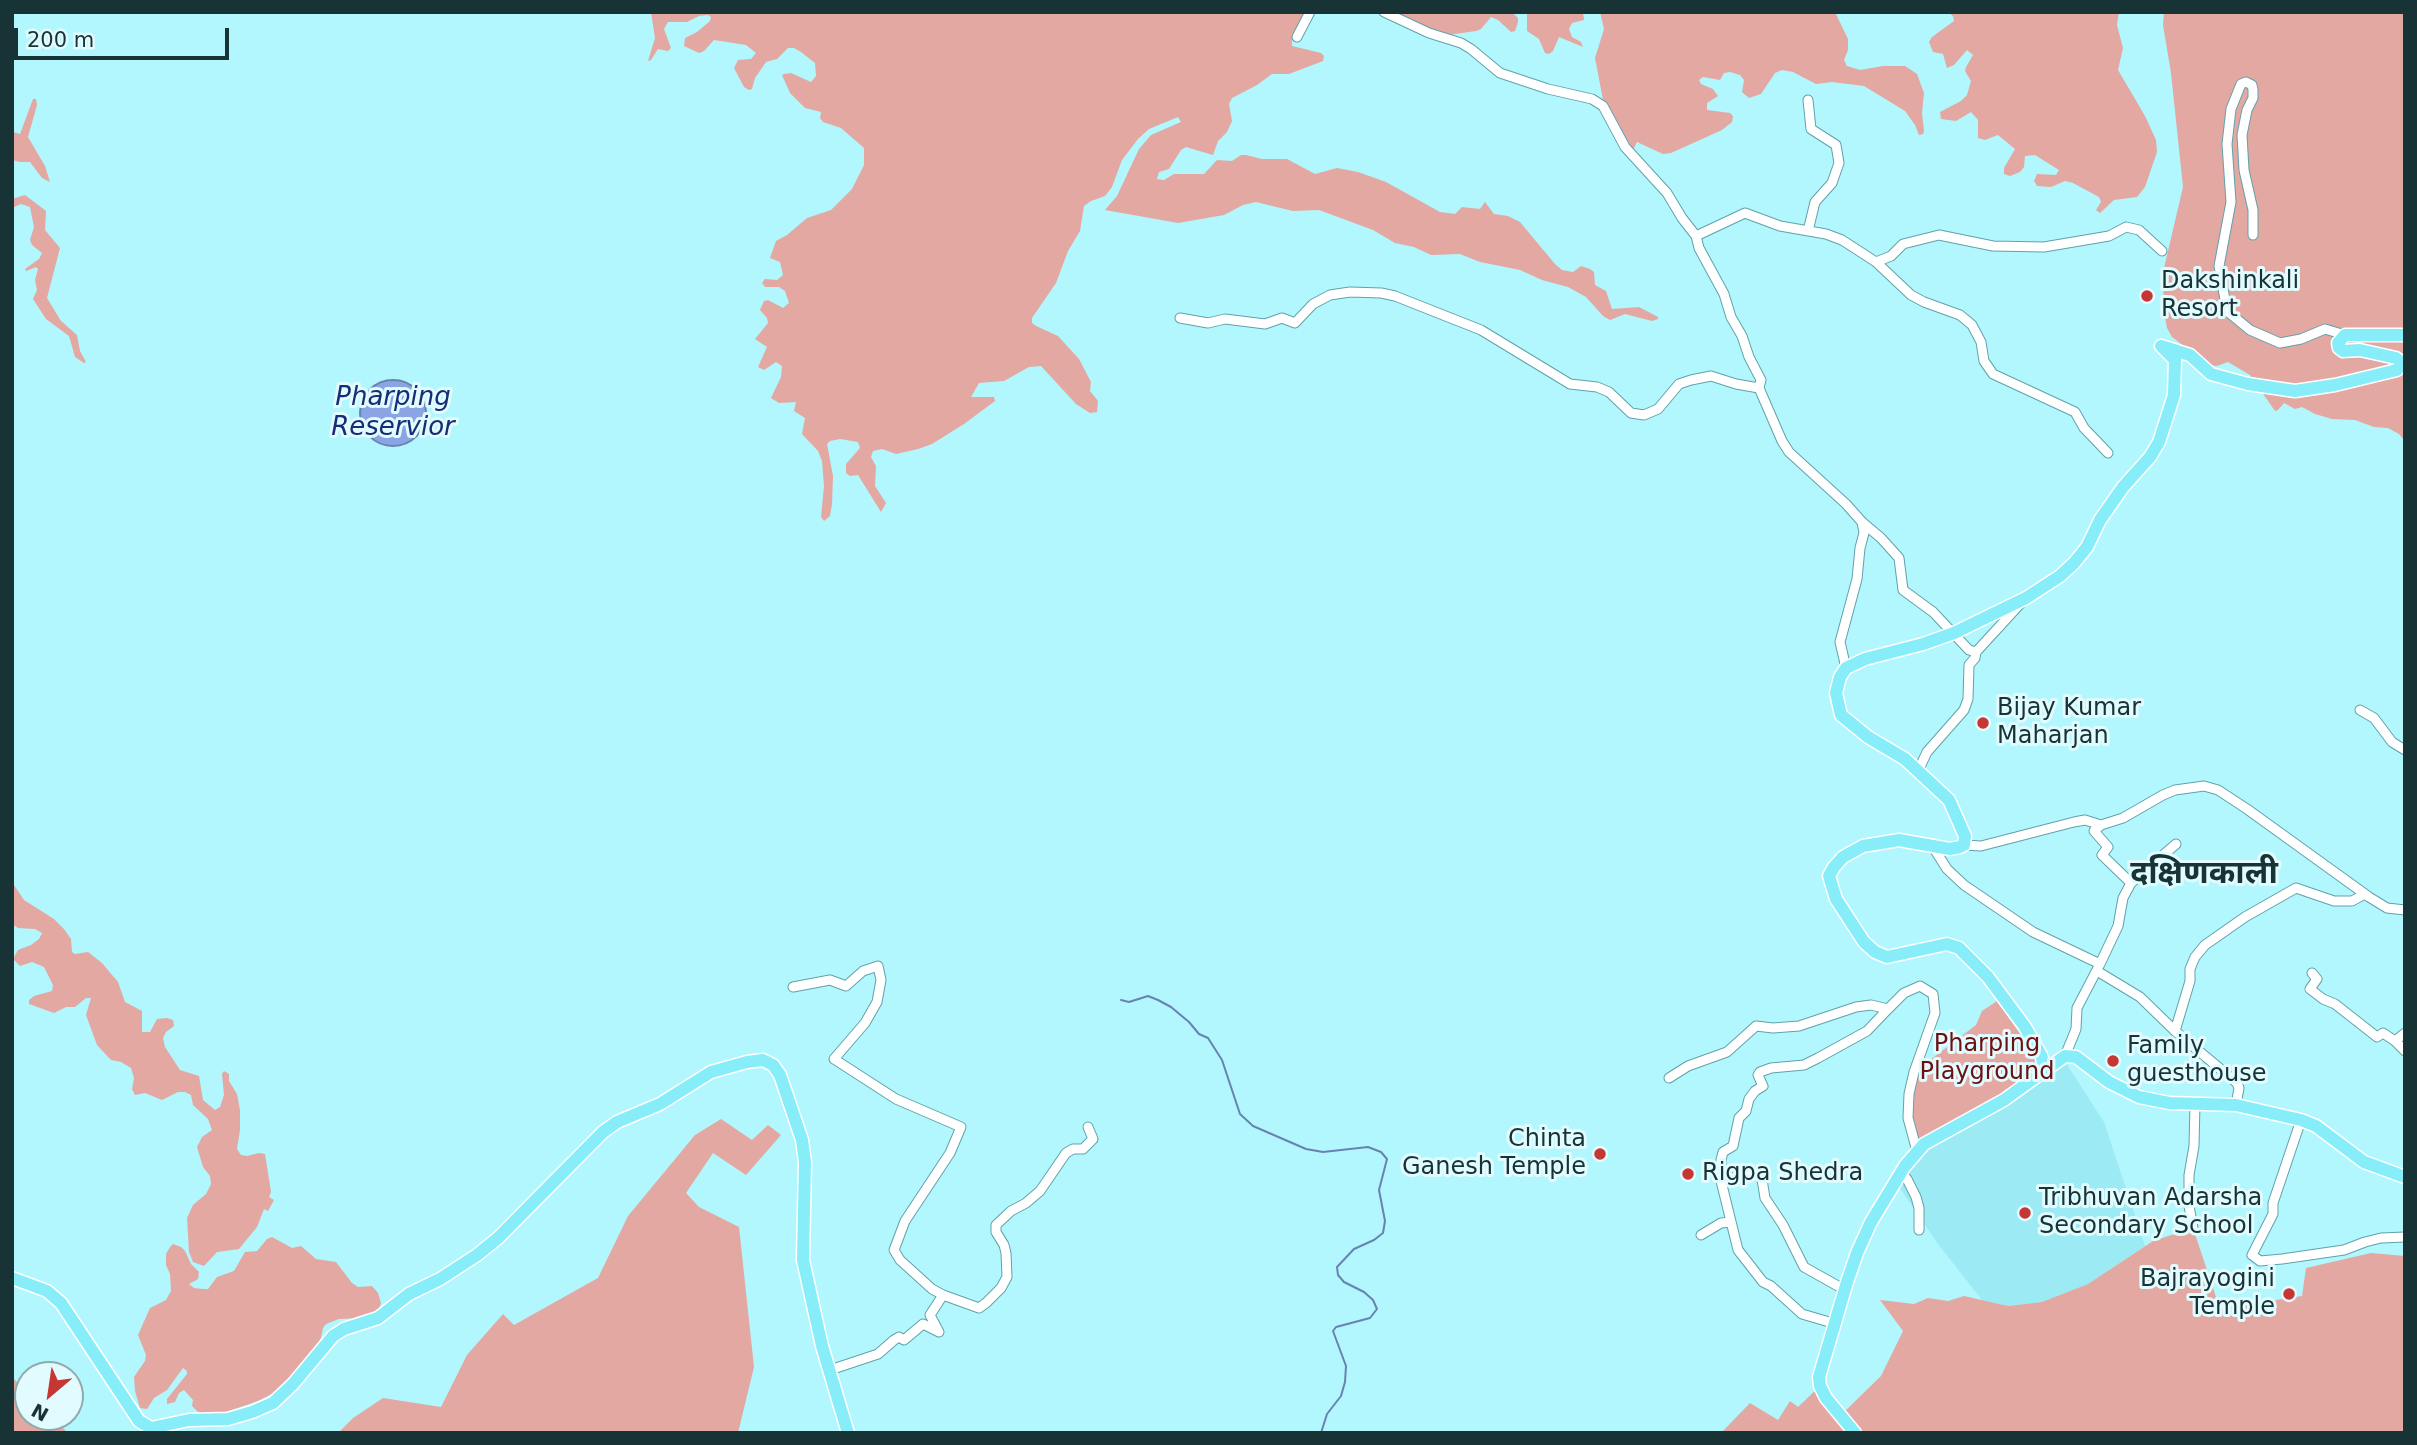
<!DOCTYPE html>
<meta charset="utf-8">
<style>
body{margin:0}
#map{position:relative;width:2417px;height:1445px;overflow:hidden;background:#b2f6fe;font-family:"DejaVu Sans",sans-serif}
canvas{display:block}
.frame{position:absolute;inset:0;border:14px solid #173336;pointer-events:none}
.north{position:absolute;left:14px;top:1361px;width:70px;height:70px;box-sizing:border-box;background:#e1fbfe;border:2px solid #90abae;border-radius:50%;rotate:209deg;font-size:19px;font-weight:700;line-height:28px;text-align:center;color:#173336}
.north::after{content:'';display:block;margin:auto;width:24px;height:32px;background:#c63734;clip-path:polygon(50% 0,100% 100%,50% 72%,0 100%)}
.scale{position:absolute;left:14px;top:28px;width:215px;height:32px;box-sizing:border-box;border:4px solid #173336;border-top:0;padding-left:9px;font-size:21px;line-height:24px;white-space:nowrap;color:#173336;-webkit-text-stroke:5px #e1fbfe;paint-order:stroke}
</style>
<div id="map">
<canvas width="2417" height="1445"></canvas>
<div class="frame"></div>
<div class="north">N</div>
<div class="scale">200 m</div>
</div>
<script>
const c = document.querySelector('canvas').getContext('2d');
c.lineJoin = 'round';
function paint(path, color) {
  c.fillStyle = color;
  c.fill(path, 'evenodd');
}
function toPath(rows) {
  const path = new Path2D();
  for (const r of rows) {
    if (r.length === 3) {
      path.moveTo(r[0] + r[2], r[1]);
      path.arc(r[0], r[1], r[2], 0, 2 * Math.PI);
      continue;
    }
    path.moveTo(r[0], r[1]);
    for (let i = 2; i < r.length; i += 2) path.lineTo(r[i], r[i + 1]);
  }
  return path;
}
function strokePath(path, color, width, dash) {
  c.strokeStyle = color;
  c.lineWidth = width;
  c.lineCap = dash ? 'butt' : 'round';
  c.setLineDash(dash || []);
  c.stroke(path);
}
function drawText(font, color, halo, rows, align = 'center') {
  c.font = font + ' "DejaVu Sans","Noto Sans Devanagari",sans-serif';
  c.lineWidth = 6;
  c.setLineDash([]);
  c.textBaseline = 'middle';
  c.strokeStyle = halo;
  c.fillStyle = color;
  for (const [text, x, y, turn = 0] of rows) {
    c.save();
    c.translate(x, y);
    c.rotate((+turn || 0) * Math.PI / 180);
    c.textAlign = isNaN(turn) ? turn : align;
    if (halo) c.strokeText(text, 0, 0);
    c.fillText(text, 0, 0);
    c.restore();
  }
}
const built = toPath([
 [2062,1057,2104,1122,2145,1246,2088,1284,2042,1302,2008,1306,1982,1300,1938,1244,1895,1181,1917,1151]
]);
const green = toPath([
 [651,12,1305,12,1292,40,1292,46,1321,53,1324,56,1323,61,1289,74,1272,74,1257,85,1232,98,1229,104,1232,121,1227,132,1218,141,1213,155,1186,147,1181,150,1169,169,1159,172,1157,179,1164,180,1174,174,1204,174,1217,160,1232,161,1241,155,1246,155,1262,159,1287,159,1315,174,1337,168,1358,172,1386,182,1440,212,1455,214,1462,207,1480,209,1485,202,1494,214,1508,216,1520,222,1555,264,1562,270,1573,272,1581,266,1590,269,1594,272,1595,285,1606,291,1612,309,1639,307,1658,317,1658,319,1652,321,1625,314,1610,320,1603,316,1586,297,1568,287,1542,280,1520,270,1480,262,1460,254,1431,255,1414,247,1395,243,1373,230,1319,210,1293,211,1256,202,1243,205,1224,215,1178,223,1105,210,1117,196,1139,149,1151,135,1181,122,1178,117,1149,129,1138,139,1122,160,1112,187,1105,196,1091,201,1084,206,1080,231,1068,251,1056,283,1032,318,1032,323,1036,326,1058,336,1079,359,1091,382,1090,391,1098,401,1097,412,1090,413,1076,404,1041,366,1029,367,1004,381,979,383,971,397,994,397,995,401,964,424,932,444,918,449,896,454,882,449,873,451,871,457,876,466,875,486,886,503,881,512,858,475,850,476,846,473,846,464,860,448,858,442,840,439,830,441,827,444,833,476,832,504,830,516,824,521,821,517,824,486,822,461,818,451,802,434,805,418,794,411,796,402,779,403,771,398,781,377,782,366,776,362,764,370,758,367,767,347,755,339,768,323,767,318,760,310,764,301,768,300,783,308,789,303,785,291,779,287,765,287,762,283,765,279,777,280,783,275,780,262,770,258,776,241,787,235,807,218,831,210,852,189,864,165,864,148,841,128,823,122,820,118,821,112,805,108,790,93,782,75,784,74,791,73,811,82,816,76,815,63,801,52,794,48,788,48,777,59,766,62,755,78,752,89,749,90,744,87,734,68,738,60,751,59,756,53,746,45,714,40,704,51,699,53,684,46,685,38,697,32,710,21,711,17,708,15,699,16,687,22,668,22,664,29,671,48,668,51,658,49,651,60,648,61,655,38],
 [1395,12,1512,12,1518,18,1518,22,1515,31,1511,32,1498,20,1491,17,1481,29,1476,31,1448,35,1401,17],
 [1527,12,1583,12,1584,20,1572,23,1569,29,1572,37,1581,42,1583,47,1559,37,1553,51,1549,54,1545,53,1539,39,1527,31],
 [1600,12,1835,12,1848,39,1848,50,1844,60,1847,66,1860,70,1883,66,1905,66,1917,74,1924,93,1922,113,1924,131,1923,134,1919,135,1915,125,1905,111,1864,86,1832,82,1816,84,1793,72,1782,70,1775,73,1761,94,1749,98,1742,92,1744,80,1740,75,1730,72,1724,73,1720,80,1703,77,1699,80,1701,84,1713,89,1718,96,1707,103,1707,110,1730,113,1733,116,1732,122,1722,130,1671,153,1663,154,1637,142,1633,150,1627,145,1603,100,1595,58,1604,29],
 [1941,12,2119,12,2117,25,2123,48,2118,70,2145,116,2156,140,2157,152,2145,187,2137,197,2114,200,2100,213,2096,210,2101,202,2099,197,2073,183,2065,181,2051,187,2037,186,2034,181,2037,174,2056,175,2059,170,2035,155,2025,156,2024,167,2020,172,2010,176,2004,174,2004,168,2015,149,1998,135,1985,140,1978,138,1978,120,1971,112,1956,121,1941,119,1940,112,1961,101,1967,95,1971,81,1965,71,1966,67,1973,55,1967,50,1954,65,1947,68,1943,54,1933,52,1929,42,1932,37,1954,21,1953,16,1949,13],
 [2164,12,2405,12,2405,441,2399,434,2388,428,2374,427,2355,420,2332,419,2315,414,2302,407,2295,409,2284,403,2278,410,2275,411,2250,375,2228,362,2217,366,2209,365,2172,337,2167,328,2163,308,2164,268,2183,187,2171,73,2163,25],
 [33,99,36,99,37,105,28,137,45,166,50,182,42,178,30,162,20,162,12,160,12,128,13,132,20,134],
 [25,195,46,211,45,230,60,248,47,298,61,321,77,335,80,351,86,362,84,363,75,357,69,336,46,319,33,299,37,290,35,280,38,269,36,267,26,271,25,269,39,259,42,253,32,245,30,240,34,227,30,207,21,204,12,208,12,199],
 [12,882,24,900,54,919,64,929,71,939,72,952,75,954,88,952,102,963,118,982,125,1002,142,1011,142,1032,150,1032,157,1019,167,1018,173,1020,174,1026,166,1032,163,1038,165,1047,180,1070,199,1076,203,1100,215,1110,220,1107,224,1095,222,1074,224,1071,229,1074,229,1081,237,1094,240,1110,240,1130,237,1149,241,1155,247,1156,259,1153,265,1154,271,1192,269,1197,274,1200,268,1211,264,1209,257,1227,239,1249,217,1252,204,1266,193,1262,189,1252,187,1218,193,1205,206,1194,211,1184,210,1176,203,1167,197,1147,202,1137,212,1130,208,1119,193,1105,191,1095,185,1092,178,1092,162,1100,145,1093,135,1095,132,1089,134,1078,131,1068,121,1062,111,1060,97,1045,86,1015,91,998,86,998,75,1007,66,1007,54,1013,29,1004,29,1000,34,996,52,991,53,985,44,967,32,962,20,966,13,959,18,950,31,945,39,939,42,933,35,929,18,928,12,924],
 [1997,1001,2045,1069,1917,1151,1908,1118,1917,1070,1976,1025,1982,1011],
 [721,1119,752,1140,768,1125,781,1135,746,1175,713,1153,686,1193,699,1207,739,1227,754,1367,738,1433,338,1433,353,1418,383,1398,441,1407,467,1355,503,1314,514,1325,598,1278,628,1216,695,1135],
 [2193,1228,2220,1309,2302,1296,2306,1268,2371,1253,2405,1256,2405,1433,1721,1433,1750,1403,1778,1420,1790,1401,1798,1407,1820,1386,1841,1415,1881,1376,1903,1331,1880,1300,1914,1304,1928,1298,1948,1301,1964,1296,2008,1306,2042,1302,2088,1284,2153,1241],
 [272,1237,292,1248,301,1246,316,1259,336,1262,352,1283,358,1287,372,1286,378,1293,381,1303,379,1309,363,1318,339,1319,326,1324,323,1328,320,1342,287,1386,258,1401,226,1412,200,1414,192,1406,193,1400,184,1390,179,1393,175,1402,167,1404,167,1399,187,1374,187,1371,183,1368,167,1390,154,1398,147,1409,140,1408,135,1391,134,1377,145,1361,146,1355,138,1335,150,1308,166,1300,171,1291,170,1274,166,1265,166,1254,170,1247,173,1244,181,1247,185,1251,191,1264,199,1272,198,1279,189,1284,194,1288,203,1289,208,1289,217,1277,234,1271,245,1252,257,1251,267,1239],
 [12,1377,28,1393,28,1417,52,1417,68,1433,12,1433]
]);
const water = toPath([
 [393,413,33]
]);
const stream = toPath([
 [1121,1000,1129,1002,1148,996,1158,1000,1171,1007,1189,1022,1199,1034,1208,1038,1222,1060,1240,1114,1253,1126,1306,1149,1323,1152,1368,1147,1381,1152,1387,1159,1379,1190,1385,1221,1383,1233,1374,1240,1354,1249,1337,1267,1338,1275,1344,1282,1364,1292,1373,1300,1377,1309,1370,1318,1336,1327,1333,1331,1346,1366,1345,1382,1341,1396,1327,1414,1321,1433]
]);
const minor = toPath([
 [1384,12,1429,33,1461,43,1471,49,1500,73,1548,89,1592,99,1603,106,1625,147,1667,193,1682,218,1696,236,1699,248,1724,294,1731,317,1742,336,1749,357,1761,380,1759,388,1782,441,1789,452,1846,504,1862,522,1864,533,1860,548,1857,579,1840,642,1846,668],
 [1297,37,1310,12],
 [1808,100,1811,129,1836,145,1839,163,1832,183,1815,202,1808,231],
 [2253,235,2253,210,2244,170,2242,135,2247,110,2253,98,2253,90,2252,85,2246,82,2241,84,2231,109,2227,144,2231,202,2219,266,2227,311,2250,330,2280,343,2301,339,2325,329,2345,335],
 [1696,236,1745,213,1780,226,1826,234,1842,240,1876,262,1891,256,1903,244,1939,235,1993,246,2044,247,2109,236,2126,227,2139,230,2162,251],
 [1876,262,1911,295,1924,302,1960,315,1972,325,1981,342,1984,361,1993,374,2075,412,2084,428,2108,453],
 [1180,318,1208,323,1225,319,1265,324,1282,318,1295,323,1313,304,1330,295,1350,292,1381,293,1395,296,1481,330,1570,384,1597,387,1609,392,1631,413,1644,415,1658,409,1679,384,1691,380,1711,376,1736,384,1759,388],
 [1862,522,1881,538,1899,558,1903,590,1933,612,1969,650,1976,652],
 [2360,710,2374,718,2392,742,2405,750],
 [1918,771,1927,752,1964,710,1968,699,1969,665,1975,658,1976,652,2021,603],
 [1964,845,1981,846,2074,822,2085,820,2101,825,2123,818,2163,795,2175,790,2204,786,2218,790,2247,809,2369,897,2387,908,2405,910],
 [1933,847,1947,869,1964,885,2033,932,2100,964,2077,1008,2076,1029,2065,1056],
 [2131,883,2176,844],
 [2100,964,2118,926,2123,898,2131,883,2102,855,2108,847,2094,831,2101,825],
 [2097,971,2140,997,2175,1031,2237,1083,2239,1088,2236,1105],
 [2312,973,2317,979,2310,989,2323,999,2335,1004,2377,1037,2383,1033,2395,1041],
 [793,987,830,980,846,986,863,971,878,966,881,980,877,1002,865,1023,834,1059,896,1099,961,1127,950,1153,905,1221,894,1250,900,1260,932,1289,943,1295],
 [2175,1031,2190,981,2190,969,2195,957,2205,945,2245,917,2296,888,2334,901,2352,901,2365,894],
 [2405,1033,2395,1041,2405,1051],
 [1669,1078,1688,1066,1727,1052,1756,1026,1773,1028,1799,1026,1856,1007,1871,1005,1888,1009,1904,993,1920,986,1933,994,1935,1013,1914,1072,1909,1094,1908,1118,1917,1151],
 [2301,1120,2273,1203,2273,1214,2252,1255,2260,1261,2282,1259,2344,1250,2365,1242,2381,1238,2405,1237],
 [1900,1173,1907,1179,1916,1197,1919,1208,1919,1230],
 [1721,1181,1721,1160,1723,1152,1733,1146,1739,1118,1746,1111,1749,1099,1755,1091,1763,1086,1758,1075,1760,1072,1771,1068,1804,1065,1818,1058,1867,1031,1888,1009],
 [2193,1228,2189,1206,2189,1175,2194,1146,2195,1104],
 [1701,1235,1721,1223,1730,1222],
 [1836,1324,1802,1314,1771,1286,1763,1282,1738,1250,1721,1181,1746,1174,1761,1173,1765,1198,1783,1225,1804,1267,1845,1290],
 [830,1370,878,1354,894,1340,899,1337,904,1340,923,1324,939,1332,930,1315,943,1295,979,1308,986,1303,1001,1288,1007,1277,1006,1253,1004,1245,996,1232,996,1225,1011,1211,1026,1203,1040,1191,1066,1153,1073,1149,1083,1149,1093,1139,1088,1127]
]);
const major = toPath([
 [2161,346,2190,355,2211,374,2248,384,2295,391,2335,385,2397,370,2402,363,2396,358,2360,350,2343,351,2339,348,2338,343,2345,335,2405,335],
 [2045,1069,2041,1055,2025,1027,1988,977,1959,948,1947,944,1887,957,1875,952,1864,942,1836,899,1829,876,1834,867,1843,857,1863,846,1899,840,1950,849,1960,847,1964,845,1965,836,1949,800,1905,759,1868,737,1841,715,1836,693,1840,677,1846,668,1865,659,1923,644,1954,633,2026,598,2060,576,2074,563,2087,547,2100,520,2123,487,2150,457,2159,442,2174,395,2175,360,2161,346],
 [12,1278,47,1291,61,1303,139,1421,151,1428,189,1420,228,1419,252,1412,273,1403,293,1384,333,1336,344,1329,378,1318,409,1294,440,1279,477,1255,498,1238,603,1132,617,1122,660,1104,711,1072,747,1062,763,1060,773,1065,780,1075,802,1140,805,1162,803,1260,822,1346,848,1433],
 [1855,1433,1826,1398,1820,1386,1819,1377,1847,1282,1857,1253,1871,1222,1905,1166,1924,1144,2004,1100,2065,1056,2076,1057,2109,1082,2139,1097,2169,1103,2236,1105,2301,1120,2316,1126,2364,1162,2405,1177]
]);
const markers = [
 [2147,296,7,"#c63734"],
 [1983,723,7,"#c63734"],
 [2113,1061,7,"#c63734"],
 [1600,1154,7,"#c63734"],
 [1688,1174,7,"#c63734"],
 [2025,1213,7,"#c63734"],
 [2289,1294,7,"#c63734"]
];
const poiNames = [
 ["Dakshinkali",2161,282],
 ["Resort",2161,310],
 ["Bijay Kumar",1997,709],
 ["Maharjan",1997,737],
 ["Family",2127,1047],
 ["guesthouse",2127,1075],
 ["Chinta",1586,1140,"right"],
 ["Ganesh Temple",1586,1168,"right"],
 ["Rigpa Shedra",1702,1174],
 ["Tribhuvan Adarsha",2039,1199],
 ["Secondary School",2039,1227],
 ["Bajrayogini",2275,1280,"right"],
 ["Temple",2275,1308,"right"]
];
const parkNames = [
 ["Pharping",1987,1045],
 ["Playground",1987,1073]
];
const waterNames = [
 ["Pharping",393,398],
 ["Reservior",393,428]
];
const districtNames = [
 ["दक्षि‍णकाली",2204,875]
];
paint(built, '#9ceaf4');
paint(green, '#e3a8a2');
paint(water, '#8ba5e4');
strokePath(water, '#6883b0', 2);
strokePath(stream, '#6883b0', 2);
strokePath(minor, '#60a2aa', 11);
strokePath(major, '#fff', 15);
strokePath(minor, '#fff', 9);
strokePath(major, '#87eef9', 12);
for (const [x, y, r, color] of markers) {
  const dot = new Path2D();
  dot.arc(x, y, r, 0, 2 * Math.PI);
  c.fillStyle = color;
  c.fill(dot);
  strokePath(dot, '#e1fbfe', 2.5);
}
drawText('24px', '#173336', '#e1fbfe', poiNames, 'left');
drawText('24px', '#6d1012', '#e1fbfe', parkNames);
drawText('italic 26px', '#172d75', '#e1fbfe', waterNames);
drawText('bold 32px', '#173336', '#e1fbfe', districtNames);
</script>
